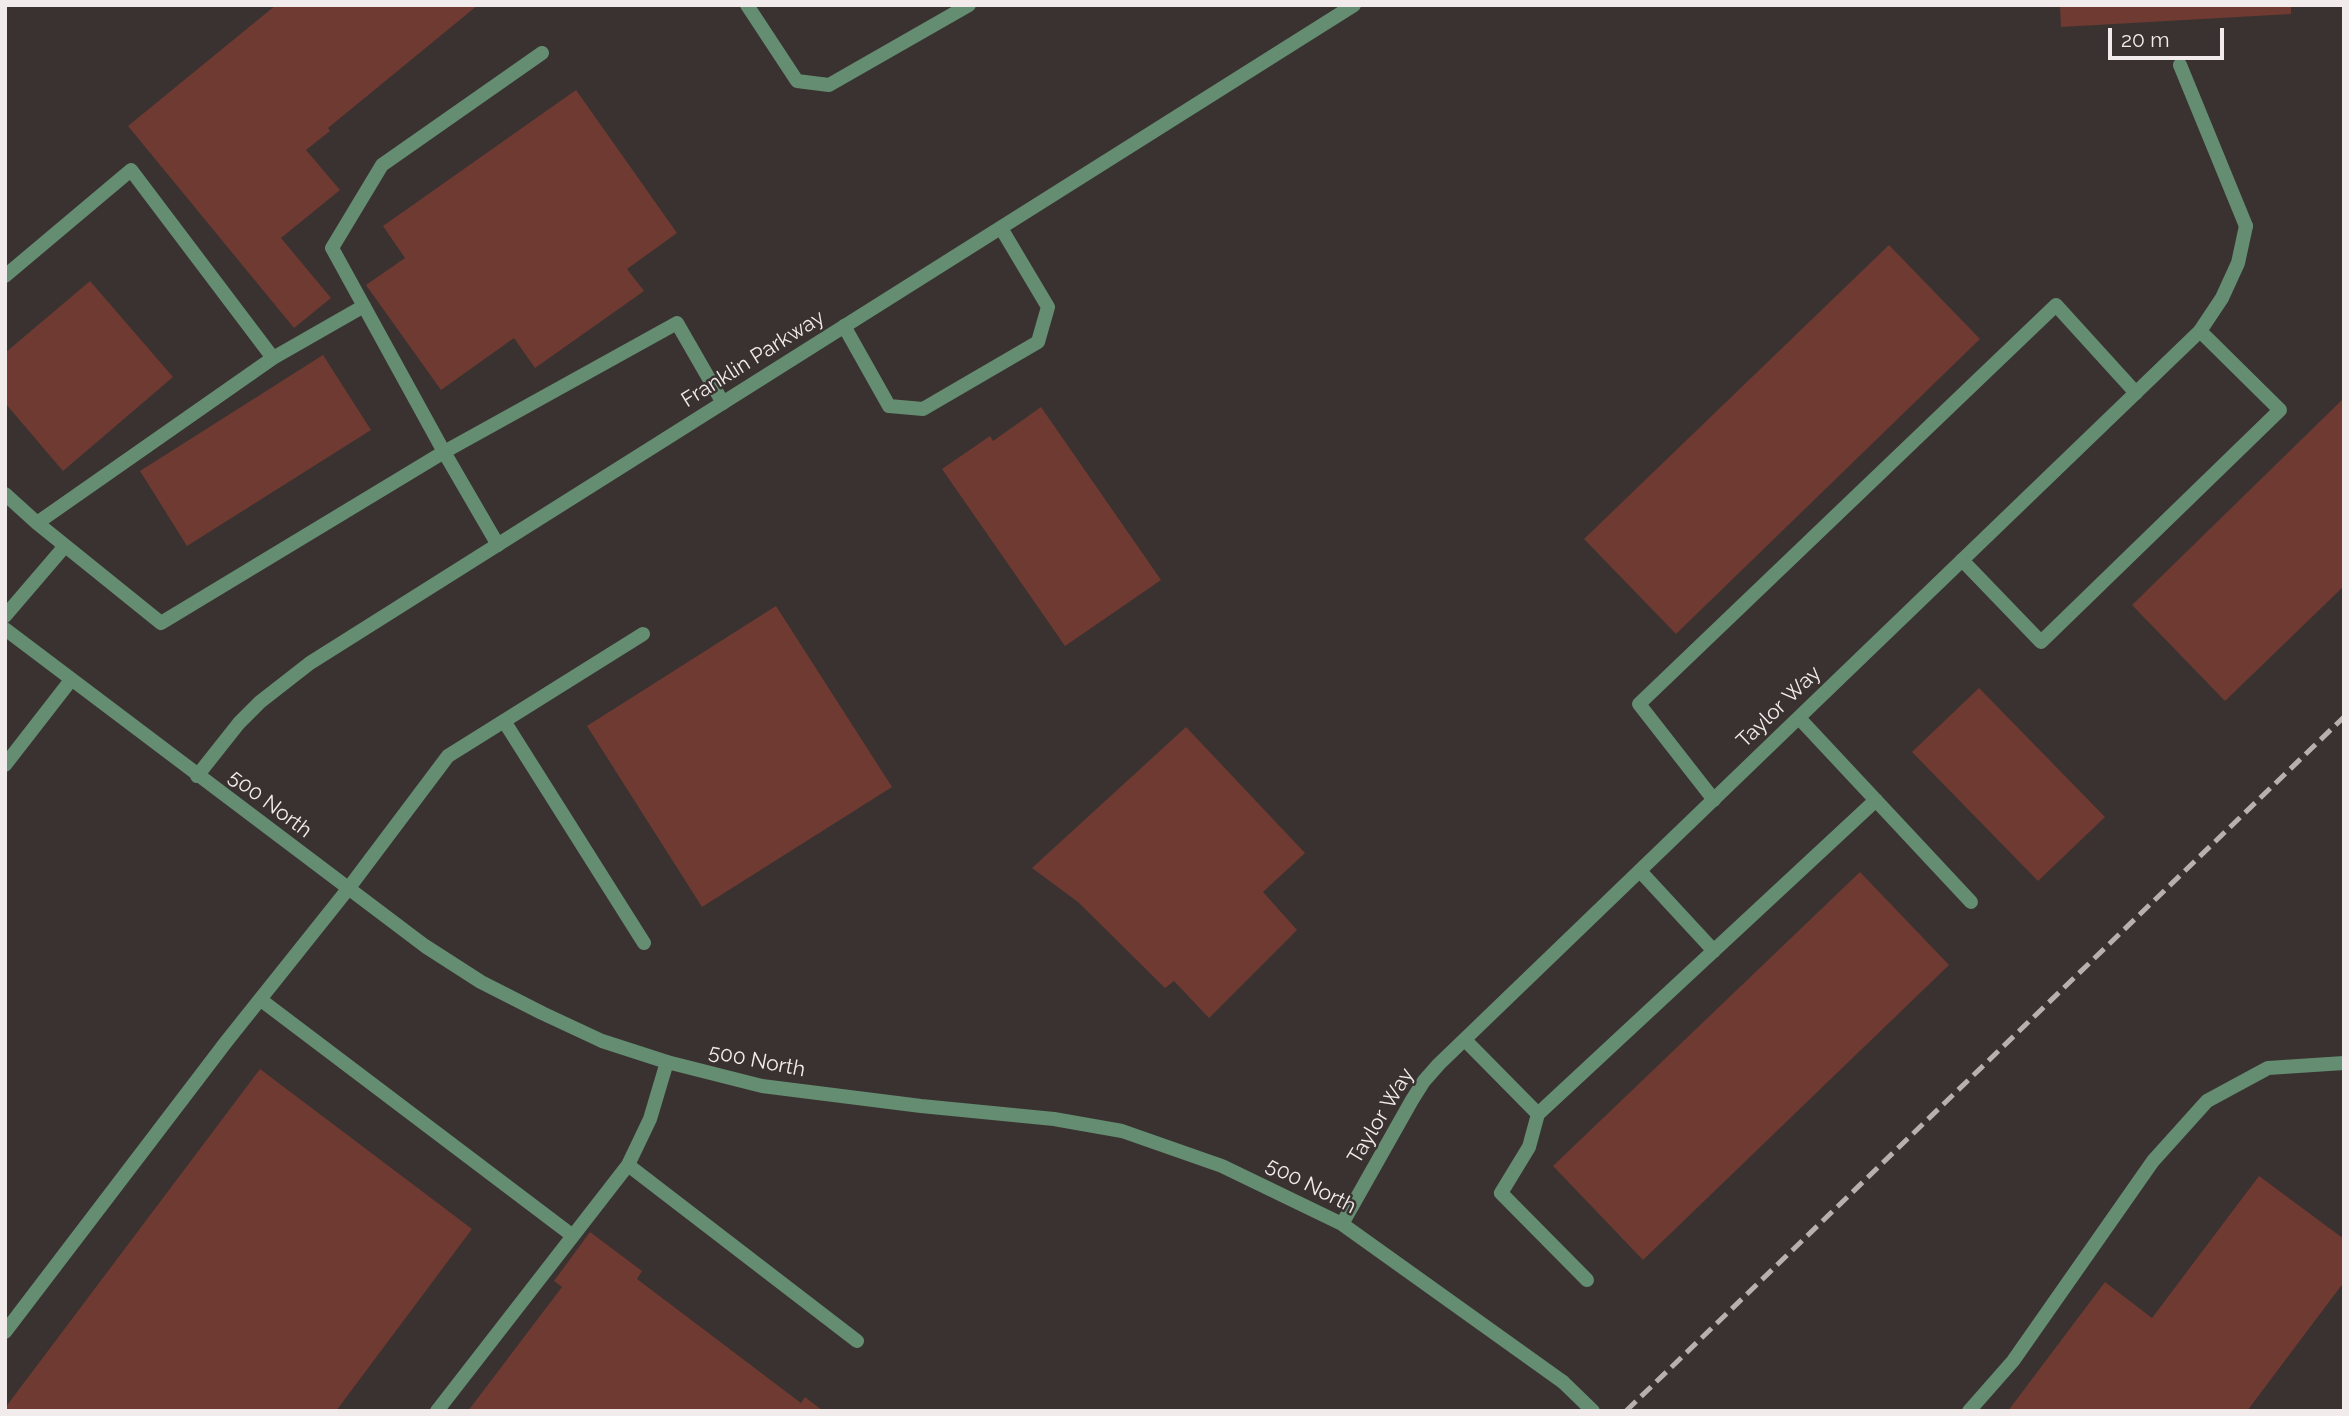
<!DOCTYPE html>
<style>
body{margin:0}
#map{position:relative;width:2349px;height:1416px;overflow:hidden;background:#3a3230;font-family:Raleway,sans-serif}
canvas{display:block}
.frame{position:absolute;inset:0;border:7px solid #f1eceb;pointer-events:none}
.scale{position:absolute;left:2108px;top:28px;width:116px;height:32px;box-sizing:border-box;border:4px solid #f1eceb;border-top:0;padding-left:9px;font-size:21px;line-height:24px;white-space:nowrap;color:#f1eceb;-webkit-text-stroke:5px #3a3230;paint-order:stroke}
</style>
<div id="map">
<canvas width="2349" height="1416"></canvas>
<div class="frame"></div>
<div class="scale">20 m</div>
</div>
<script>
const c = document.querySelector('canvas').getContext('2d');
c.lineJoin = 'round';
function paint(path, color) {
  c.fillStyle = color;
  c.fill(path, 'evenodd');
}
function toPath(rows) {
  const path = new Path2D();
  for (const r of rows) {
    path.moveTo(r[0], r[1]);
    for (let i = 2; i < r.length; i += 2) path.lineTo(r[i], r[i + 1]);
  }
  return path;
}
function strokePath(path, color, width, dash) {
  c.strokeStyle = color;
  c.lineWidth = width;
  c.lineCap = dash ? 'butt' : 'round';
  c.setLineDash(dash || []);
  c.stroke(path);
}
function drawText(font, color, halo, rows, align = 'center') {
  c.font = font + ' Raleway,sans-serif';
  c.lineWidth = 5;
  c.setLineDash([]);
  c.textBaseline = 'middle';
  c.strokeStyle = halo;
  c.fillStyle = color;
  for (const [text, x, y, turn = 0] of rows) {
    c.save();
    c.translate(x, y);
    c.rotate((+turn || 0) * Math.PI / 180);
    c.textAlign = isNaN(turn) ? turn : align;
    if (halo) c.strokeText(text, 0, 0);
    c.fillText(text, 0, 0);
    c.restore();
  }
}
const building = toPath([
 [276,5,478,5,328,128,330,131,306,150,340,190,281,238,331,298,294,328,128,126],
 [2060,5,2291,5,2291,14,2061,27],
 [576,90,677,233,627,269,644,291,535,368,514,338,441,390,366,285,405,258,383,226],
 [1889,245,1980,339,1676,634,1584,539],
 [90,281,173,377,63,471,5,403,5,353],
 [323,355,371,430,187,546,140,471],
 [2344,398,2344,586,2225,701,2132,605],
 [1041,407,1161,580,1065,646,942,469,990,436,993,441],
 [776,606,892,787,702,907,587,726],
 [1979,688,2105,817,2038,881,1912,752],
 [1186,727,1305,853,1263,892,1297,930,1209,1018,1174,981,1165,988,1078,902,1032,868],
 [1860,872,1949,965,1643,1260,1553,1166],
 [260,1069,472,1229,336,1411,5,1411,5,1408],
 [2259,1176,2344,1239,2344,1282,2247,1411,2008,1411,2105,1282,2152,1318],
 [590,1232,642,1271,637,1279,801,1403,805,1397,823,1411,468,1411,562,1287,554,1281]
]);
const lane = toPath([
 [747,5,797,81,829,85,969,5],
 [2180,65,2246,226],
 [5,276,131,170,273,358,37,523,5,494],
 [844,326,889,406,923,409,1038,342,1048,307,1001,228],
 [273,358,364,306],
 [37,523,161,623,444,452,332,248,382,165,542,53],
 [498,545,444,452,677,323,723,403],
 [1962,560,2041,642,2280,410,2200,331],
 [5,616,65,546],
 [1799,718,1971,902],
 [504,721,644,943],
 [5,765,71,680],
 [1714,800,1639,704,2056,305,2136,393],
 [1640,871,1714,951],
 [261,1000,573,1236],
 [1465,1040,1538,1114,1529,1147,1501,1193,1587,1280],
 [1538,1114,1876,800],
 [628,1165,857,1341],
 [5,1332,226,1042,348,889,448,756,643,634],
 [1563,1382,1593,1411],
 [437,1411,628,1165,650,1119,667,1062],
 [1969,1411,2013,1361,2153,1161,2207,1101,2268,1068,2344,1063]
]);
const street = toPath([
 [5,629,425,946,481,982,542,1013,602,1041,667,1062,762,1086,921,1106,1054,1119,1122,1131,1222,1166,1342,1224,1563,1382],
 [197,776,239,723,260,702,310,663,1354,5],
 [1342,1224,1412,1100,1424,1081,1439,1064,2200,331,2222,298,2238,263,2246,226]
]);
const rail = toPath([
 [1626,1411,2344,717]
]);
const streetNames = [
 ["Franklin Parkway",753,359,-32],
 ["Taylor Way",1779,707,-44],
 ["500 North",270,804,37],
 ["500 North",757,1061,11],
 ["Taylor Way",1381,1116,-59],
 ["500 North",1311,1186,27]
];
paint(building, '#6f3a31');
strokePath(lane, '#648d72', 14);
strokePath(street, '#648d72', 14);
strokePath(rail, '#b6b0af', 5, [14, 7]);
drawText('21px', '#f1eceb', '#3a3230', streetNames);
</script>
